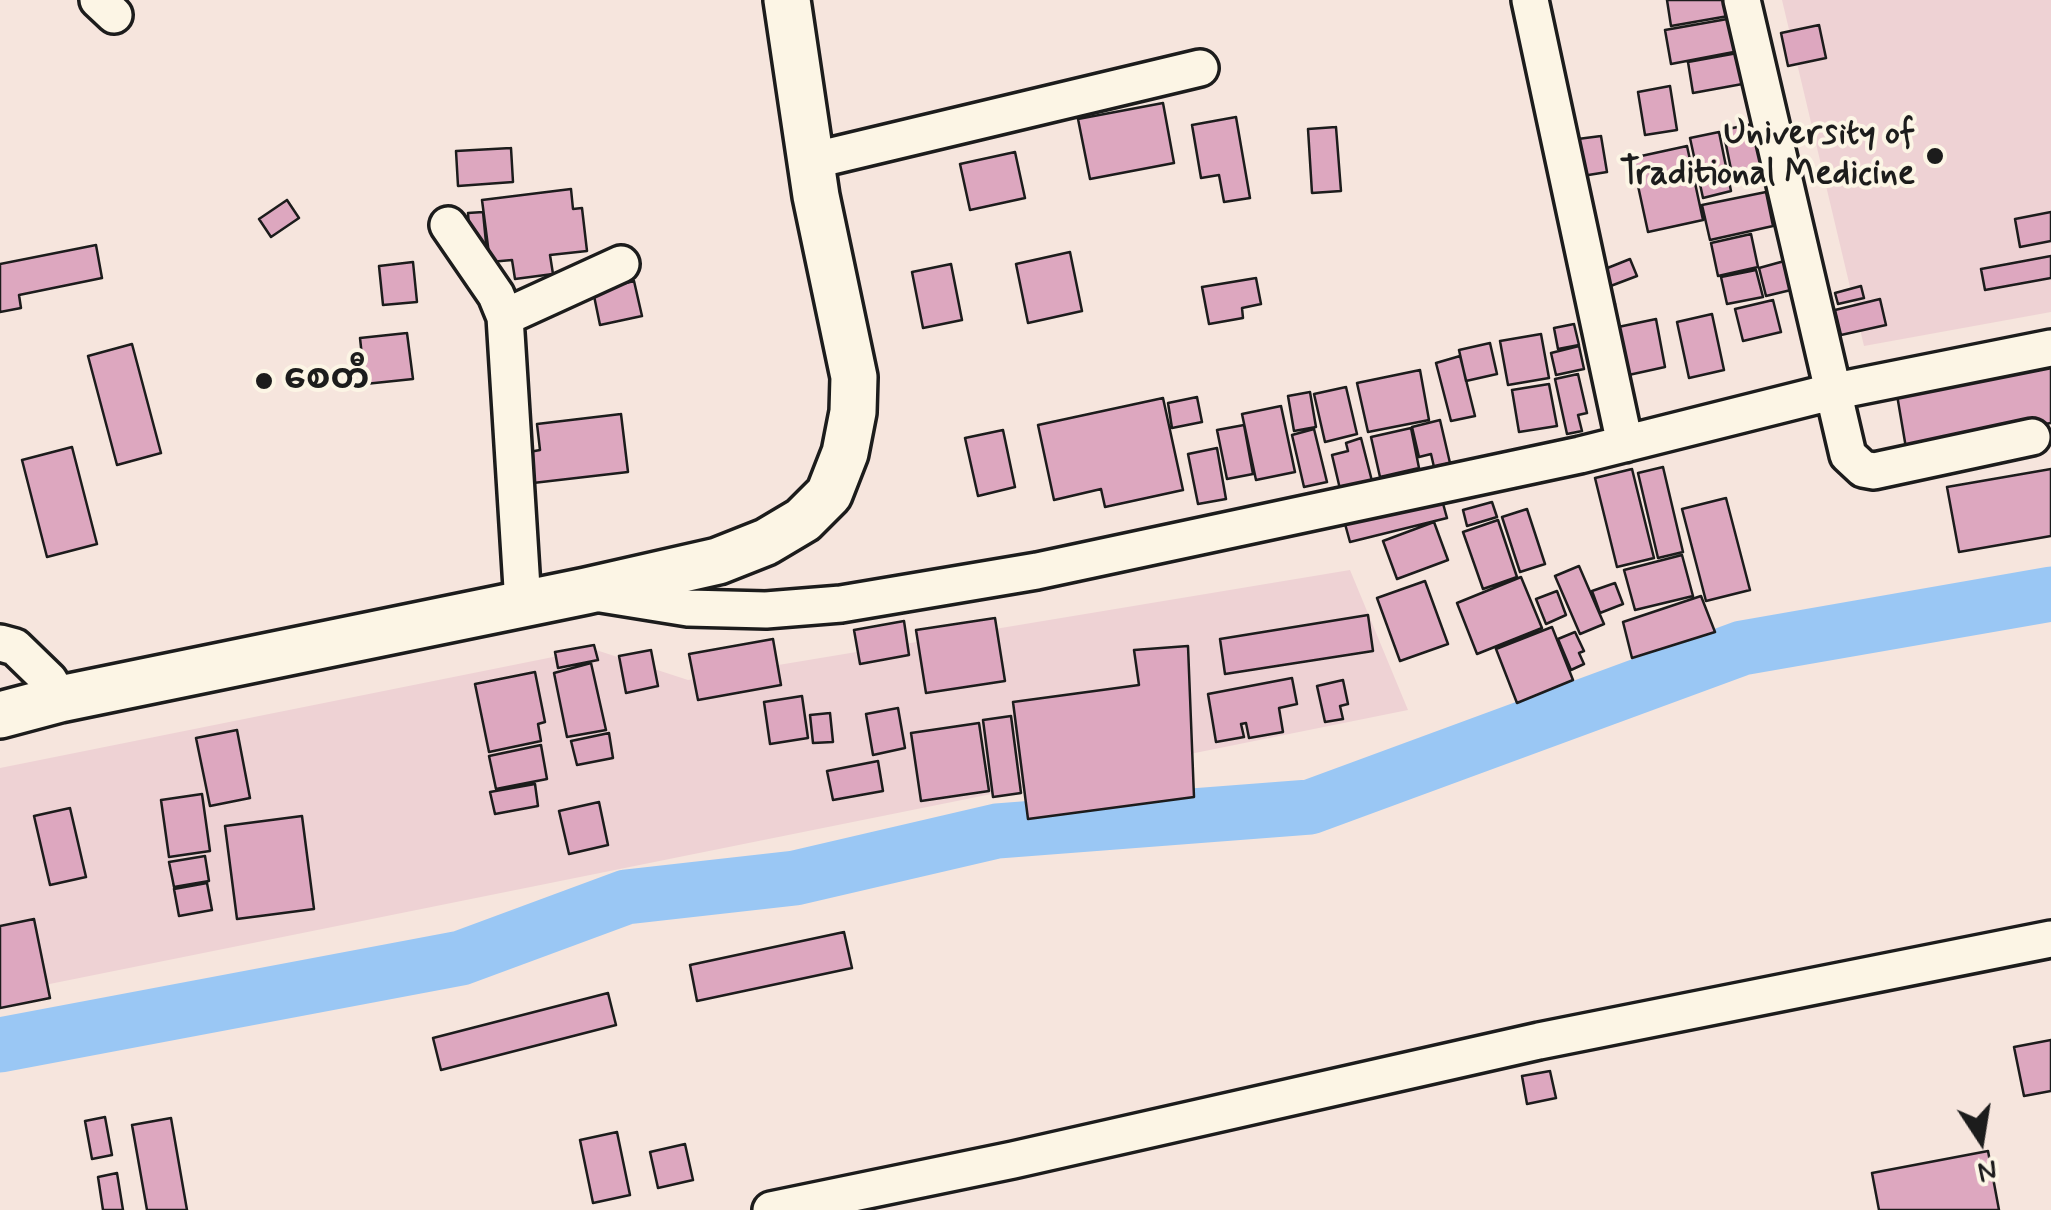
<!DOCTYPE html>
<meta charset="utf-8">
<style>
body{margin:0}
#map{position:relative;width:2051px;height:1210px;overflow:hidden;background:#f6e5dd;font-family:Mynerve,sans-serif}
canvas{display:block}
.north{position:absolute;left:1931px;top:1090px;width:100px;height:100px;-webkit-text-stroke:8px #fcf5e5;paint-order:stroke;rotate:168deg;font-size:28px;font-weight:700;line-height:40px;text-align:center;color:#1c1c1c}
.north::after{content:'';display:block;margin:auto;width:35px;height:45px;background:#1c1c1c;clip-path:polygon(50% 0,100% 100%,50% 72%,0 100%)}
</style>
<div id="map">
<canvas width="2051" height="1210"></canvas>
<div class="north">N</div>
</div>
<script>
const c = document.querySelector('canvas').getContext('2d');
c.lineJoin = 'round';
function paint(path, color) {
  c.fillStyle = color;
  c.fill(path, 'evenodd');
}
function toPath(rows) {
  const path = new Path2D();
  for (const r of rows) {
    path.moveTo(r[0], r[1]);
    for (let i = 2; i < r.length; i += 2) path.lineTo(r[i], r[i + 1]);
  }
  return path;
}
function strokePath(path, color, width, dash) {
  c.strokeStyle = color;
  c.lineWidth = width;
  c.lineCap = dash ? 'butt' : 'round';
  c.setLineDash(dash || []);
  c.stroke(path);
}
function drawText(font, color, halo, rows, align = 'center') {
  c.font = font + ' Mynerve,"Noto Sans Myanmar",sans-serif';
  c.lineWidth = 8;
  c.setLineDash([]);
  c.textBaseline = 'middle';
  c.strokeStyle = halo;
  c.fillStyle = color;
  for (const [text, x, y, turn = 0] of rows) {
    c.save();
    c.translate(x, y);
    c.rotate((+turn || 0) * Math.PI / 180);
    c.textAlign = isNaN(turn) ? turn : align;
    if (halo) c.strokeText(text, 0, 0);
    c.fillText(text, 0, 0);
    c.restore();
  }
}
const built = toPath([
 [1782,0,2051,0,2051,312,1864,346],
 [1350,570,1408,710,0,994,0,768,593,649,688,680]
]);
const river = toPath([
 [0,1045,461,958,626,897,795,878,997,831,1310,807,1742,648,2051,594]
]);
const building = toPath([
 [1667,0,1732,0,1734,15,1671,26,1667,0],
 [1733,18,1739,51,1671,64,1665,30,1733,18],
 [1819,25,1826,58,1788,66,1781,33,1819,25],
 [1743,52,1748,83,1693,93,1688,62,1743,52],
 [1670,86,1677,130,1645,135,1638,92,1670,86],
 [1163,103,1174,163,1090,179,1078,119,1163,103],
 [1236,117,1250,198,1224,202,1219,175,1201,178,1192,125,1236,117],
 [1762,122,1772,172,1733,179,1723,130,1762,122],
 [1336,127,1341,191,1312,193,1308,129,1336,127],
 [1719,132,1731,191,1703,198,1690,138,1719,132],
 [1601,136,1607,172,1576,177,1570,140,1601,136],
 [1687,146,1703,220,1648,232,1632,158,1687,146],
 [511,148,513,182,458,186,456,151,511,148],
 [1015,152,1025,198,970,210,960,164,1015,152],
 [571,189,573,209,582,208,587,251,550,255,553,274,515,279,512,260,490,262,482,200,571,189],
 [1766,192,1773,226,1710,240,1702,205,1766,192],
 [287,200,299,218,271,237,259,219,287,200],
 [483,212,487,253,471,254,468,213,483,212],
 [2051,212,2051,241,2020,247,2015,219,2051,212],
 [1751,234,1758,267,1718,276,1711,243,1751,234],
 [96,245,102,278,19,295,21,308,0,312,0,264,96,245],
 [1070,252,1082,311,1028,323,1016,264,1070,252],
 [2051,256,2051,278,1985,290,1981,269,2051,256],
 [1630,259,1637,276,1608,287,1615,304,1603,308,1590,275,1630,259],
 [1788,260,1795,289,1766,296,1759,268,1788,260],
 [413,262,417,302,383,305,379,266,413,262],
 [951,264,962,320,923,328,912,272,951,264],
 [1756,270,1763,297,1727,304,1721,277,1756,270],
 [1256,278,1261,304,1242,308,1243,318,1209,324,1202,287,1256,278],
 [634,281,642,316,600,325,593,291,634,281],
 [1861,286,1864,298,1838,304,1835,293,1861,286],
 [1880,299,1886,325,1841,335,1835,310,1880,299],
 [1773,300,1781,332,1743,341,1735,309,1773,300],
 [1712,314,1724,370,1689,378,1677,322,1712,314],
 [1656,319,1665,367,1615,378,1604,330,1656,319],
 [1574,324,1579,345,1558,349,1554,328,1574,324],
 [407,333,413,379,365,384,360,338,407,333],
 [1541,334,1549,378,1508,385,1500,341,1541,334],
 [1490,343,1497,374,1466,381,1459,350,1490,343],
 [132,344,161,453,117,465,88,356,132,344],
 [1579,346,1584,369,1556,375,1551,353,1579,346],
 [1460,356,1475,416,1451,421,1436,363,1460,356],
 [2051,362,2051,423,1906,448,1896,389,2051,362],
 [1420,370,1429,420,1368,432,1357,383,1420,370],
 [1578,374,1587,413,1578,415,1582,431,1567,434,1555,379,1578,374],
 [1549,384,1557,426,1519,432,1512,390,1549,384],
 [1346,387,1357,434,1325,442,1314,394,1346,387],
 [1310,392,1316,427,1294,431,1288,396,1310,392],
 [1197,397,1202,422,1172,428,1168,403,1197,397],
 [1163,398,1183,490,1105,507,1101,489,1054,500,1038,425,1163,398],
 [1281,406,1295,472,1256,480,1242,414,1281,406],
 [621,414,628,472,533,483,529,452,540,450,537,424,621,414],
 [1440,420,1450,463,1434,467,1431,454,1419,457,1412,427,1440,420],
 [1244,425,1253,474,1227,479,1217,430,1244,425],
 [1411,428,1419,468,1380,477,1371,437,1411,428],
 [1314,429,1327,482,1304,487,1292,435,1314,429],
 [1003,430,1015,487,978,496,965,438,1003,430],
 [1361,438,1372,481,1340,489,1332,455,1348,451,1346,443,1361,438],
 [72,447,97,544,47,557,22,460,72,447],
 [1217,448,1226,499,1198,504,1188,454,1217,448],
 [1663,467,1683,552,1658,558,1638,473,1663,467],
 [1632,469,1654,558,1617,567,1595,478,1632,469],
 [2051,469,2051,536,1959,552,1947,487,2051,469],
 [1439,489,1447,518,1350,542,1342,513,1439,489],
 [1726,498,1750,590,1706,601,1682,509,1726,498],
 [1492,502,1497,517,1467,526,1463,510,1492,502],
 [1527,509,1545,564,1520,572,1502,517,1527,509],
 [1498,520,1517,577,1483,589,1463,532,1498,520],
 [1434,522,1448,560,1397,579,1383,541,1434,522],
 [1682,555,1693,596,1635,610,1624,570,1682,555],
 [1579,566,1604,624,1580,634,1555,576,1579,566],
 [1521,577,1542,628,1477,654,1457,603,1521,577],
 [1425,581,1448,644,1400,661,1377,598,1425,581],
 [1615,583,1623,604,1600,613,1592,591,1615,583],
 [1557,591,1566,615,1546,624,1536,599,1557,591],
 [1701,596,1715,632,1632,658,1623,622,1701,596],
 [1368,615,1373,651,1225,674,1220,639,1368,615],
 [995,618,1005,681,926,693,916,630,995,618],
 [904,621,909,655,860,664,854,630,904,621],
 [1552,627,1573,680,1517,703,1496,649,1552,627],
 [1575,632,1584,651,1579,653,1584,664,1571,670,1558,639,1575,632],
 [773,639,781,685,698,700,689,654,773,639],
 [594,645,598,660,558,668,555,652,594,645],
 [1188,646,1194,797,1028,819,1013,702,1139,685,1134,650,1188,646],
 [651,650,658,686,626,693,619,656,651,650],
 [591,663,606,730,567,737,554,673,591,663],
 [535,672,545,722,538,724,541,741,489,752,475,684,535,672],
 [1292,678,1297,704,1279,708,1283,732,1249,738,1246,723,1241,724,1244,737,1216,742,1208,694,1292,678],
 [1343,680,1348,704,1340,706,1343,719,1325,722,1317,686,1343,680],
 [802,696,808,738,770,744,764,702,802,696],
 [898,708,905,748,873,755,866,714,898,708],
 [830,713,833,742,813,743,810,715,830,713],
 [1011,716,1021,793,993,797,983,720,1011,716],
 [979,723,989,791,921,801,911,733,979,723],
 [237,730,250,798,210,806,196,738,237,730],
 [609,733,613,758,577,765,571,741,609,733],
 [541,745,547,779,496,789,489,756,541,745],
 [878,761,883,791,833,800,827,771,878,761],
 [535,784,538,806,495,814,490,792,535,784],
 [202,794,210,851,169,857,161,800,202,794],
 [599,802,608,845,569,854,559,811,599,802],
 [70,808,86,877,50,885,34,816,70,808],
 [302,816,314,909,237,919,225,826,302,816],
 [205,856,209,881,174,887,169,862,205,856],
 [207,883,212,910,179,916,174,889,207,883],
 [34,919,50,998,0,1008,0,926,34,919],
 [844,932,852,968,697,1001,690,965,844,932],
 [608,993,616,1025,441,1070,433,1038,608,993],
 [2051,1040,2051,1091,2024,1096,2014,1047,2051,1040],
 [1550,1071,1556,1098,1527,1104,1522,1076,1550,1071],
 [105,1117,112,1155,92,1159,85,1121,105,1117],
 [171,1118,187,1210,147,1210,132,1125,171,1118],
 [617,1132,630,1195,593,1203,580,1140,617,1132],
 [685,1144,693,1180,658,1188,650,1152,685,1144],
 [1988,1151,1999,1210,1879,1210,1872,1173,1988,1151],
 [117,1173,123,1210,103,1210,98,1177,117,1173]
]);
const minor = toPath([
 [98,0,114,15],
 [1530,0,1625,444],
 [1742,0,1848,455,1863,469,1874,471,2032,437],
 [811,161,1200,68],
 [448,225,496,295,505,317,523,604],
 [505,317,621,264],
 [601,594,688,608,766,610,841,604,1037,571,1580,455,1831,392,2051,348],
 [0,643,15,647,49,680,60,699],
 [771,1210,1013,1160,1539,1041,2051,939]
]);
const major = toPath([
 [0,715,60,699,586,591,718,561,766,542,803,520,829,494,845,453,853,412,854,377,816,196,787,0]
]);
const markers = [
 [1935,156,10,"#1c1c1c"],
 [264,381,10,"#1c1c1c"]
];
const poiNames = [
 ["University of",1915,136],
 ["Traditional Medicine",1915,176],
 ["စေတီ",284,381,"left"]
];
paint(built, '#eed2d4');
strokePath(river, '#9ac7f4', 55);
paint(building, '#dda7bf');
strokePath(building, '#1c1c1c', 2.5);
strokePath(minor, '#1c1c1c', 42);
strokePath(major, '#1c1c1c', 52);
strokePath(minor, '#fcf5e5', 35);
strokePath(major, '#fcf5e5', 45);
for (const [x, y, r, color] of markers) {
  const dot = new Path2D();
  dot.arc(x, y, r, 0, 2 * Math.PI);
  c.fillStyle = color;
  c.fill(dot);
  strokePath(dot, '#fcf5e5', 4);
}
drawText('bold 35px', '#1c1c1c', '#fcf5e5', poiNames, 'right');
</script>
